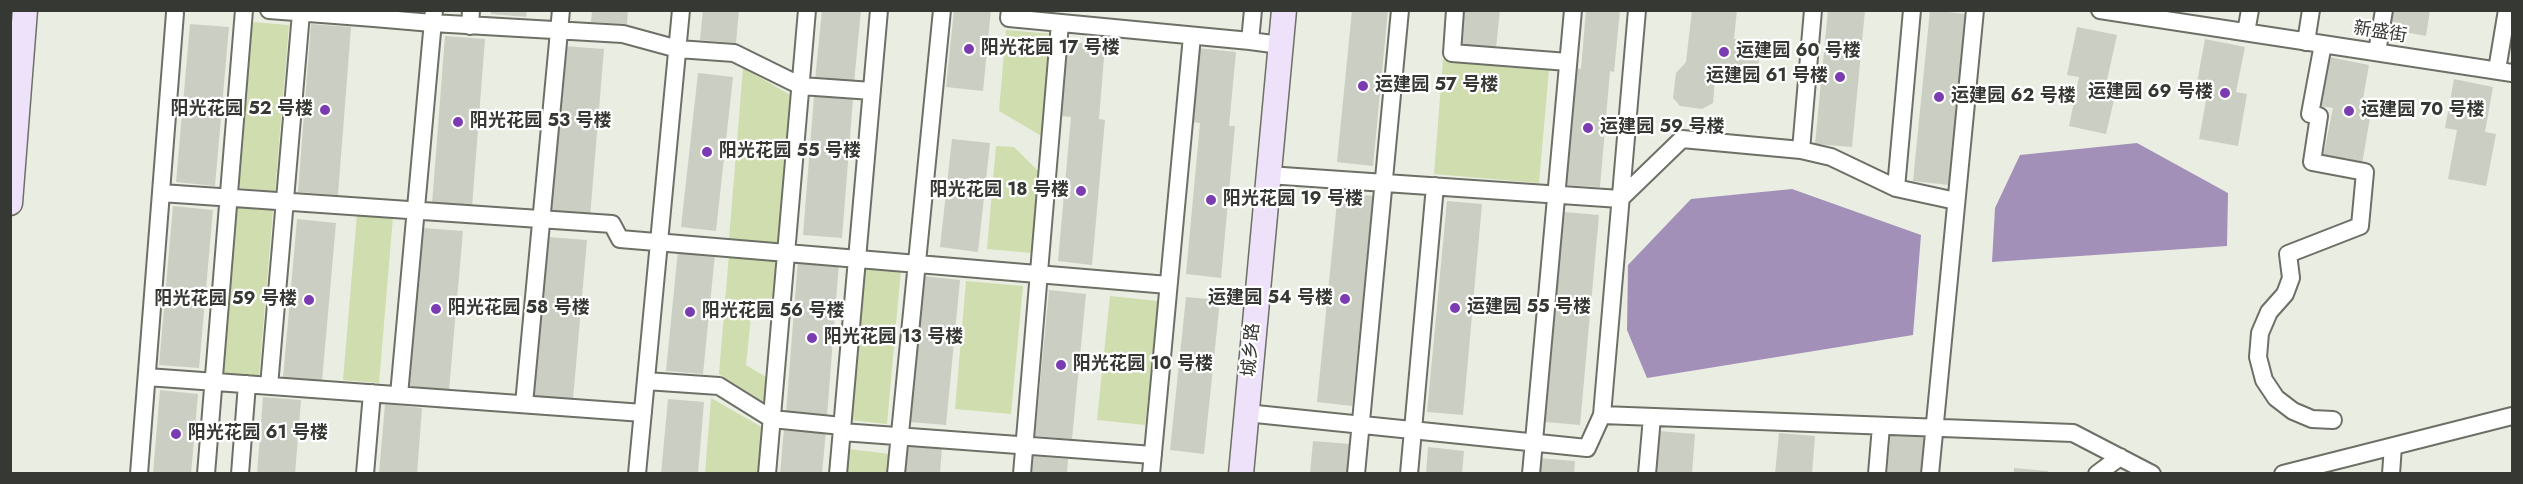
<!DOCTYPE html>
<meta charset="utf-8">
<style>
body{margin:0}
#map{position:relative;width:2523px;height:484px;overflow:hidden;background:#eaede2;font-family:Jost,sans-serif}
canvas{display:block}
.frame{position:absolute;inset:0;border:12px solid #363833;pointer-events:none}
</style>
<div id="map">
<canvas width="2523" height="484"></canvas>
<div class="frame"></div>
</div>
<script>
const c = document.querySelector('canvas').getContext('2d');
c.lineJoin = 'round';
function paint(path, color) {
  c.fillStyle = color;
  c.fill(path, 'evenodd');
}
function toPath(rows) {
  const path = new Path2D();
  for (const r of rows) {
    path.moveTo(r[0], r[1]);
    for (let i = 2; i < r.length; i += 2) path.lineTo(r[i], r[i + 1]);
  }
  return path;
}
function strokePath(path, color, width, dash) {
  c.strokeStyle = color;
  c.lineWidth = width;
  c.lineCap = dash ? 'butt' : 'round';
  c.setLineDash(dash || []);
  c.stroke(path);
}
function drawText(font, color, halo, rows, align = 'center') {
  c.font = font + ' Jost,"Noto Sans SC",sans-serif';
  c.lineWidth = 4.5;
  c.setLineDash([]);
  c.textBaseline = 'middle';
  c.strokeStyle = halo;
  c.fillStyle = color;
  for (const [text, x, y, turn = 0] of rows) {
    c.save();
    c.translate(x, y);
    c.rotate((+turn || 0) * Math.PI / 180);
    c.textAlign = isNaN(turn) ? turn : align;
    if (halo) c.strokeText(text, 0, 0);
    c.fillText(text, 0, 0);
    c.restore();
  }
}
const green = toPath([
 [252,22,289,25,275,191,239,188],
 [1006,30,1053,34,1045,138,999,111],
 [1443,60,1549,69,1539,183,1434,174],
 [743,68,794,97,782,244,729,239],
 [996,146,1014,147,1039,172,1032,253,987,249],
 [236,207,273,210,259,376,222,373],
 [357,214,393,217,379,383,343,380],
 [729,254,778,259,773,308,752,306,746,365,766,377,764,402,719,374],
 [864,266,901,269,887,424,850,420],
 [966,281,1023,286,1011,414,955,409],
 [1110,296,1158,301,1145,425,1097,420],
 [711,398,765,429,761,473,705,474],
 [849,449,890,454,888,473,847,474]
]);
const water = toPath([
 [2137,143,2228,193,2227,246,1992,262,1995,208,2020,155],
 [1792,189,1921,235,1913,335,1647,378,1627,330,1628,265,1691,199]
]);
const building = toPath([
 [491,10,527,10,526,17,491,14],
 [592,10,628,10,627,24,591,22],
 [703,10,739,10,736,43,700,40],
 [822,10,861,10,854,83,815,80],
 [954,10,991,10,983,91,946,87],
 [1352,10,1388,10,1373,166,1337,162],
 [1463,10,1500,10,1496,48,1460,45],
 [1586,10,1620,10,1614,72,1610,71,1600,187,1565,185,1576,68,1581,69],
 [1692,10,1737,10,1734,39,1761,42,1757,76,1747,82,1715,78,1713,103,1702,109,1680,106,1673,98,1676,73,1686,62],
 [1828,10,1865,10,1852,147,1815,144],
 [1930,10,1966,14,1949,185,1913,181],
 [2391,10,2430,10,2426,36,2388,29],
 [190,24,229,27,215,186,176,182],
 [311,24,351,27,338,195,298,192],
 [2077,27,2117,35,2107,80,2118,83,2106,134,2069,126,2079,77,2067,75],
 [445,36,485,39,472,207,432,204],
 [2205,39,2245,47,2236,92,2247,94,2238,146,2199,139,2208,90,2196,88],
 [1067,42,1105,45,1099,119,1105,120,1092,265,1058,261,1071,117,1060,116],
 [564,46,604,49,590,217,550,214],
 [1197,48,1236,52,1229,126,1235,126,1221,278,1186,274,1200,123,1190,122],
 [2329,57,2369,65,2361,110,2371,112,2362,164,2323,157,2333,108,2320,106],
 [698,73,733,77,716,231,681,227],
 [2454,79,2493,87,2485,132,2496,134,2486,186,2448,179,2457,130,2445,128],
 [814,96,853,99,842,238,803,235],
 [952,139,990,143,978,252,940,247],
 [1338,192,1373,196,1352,406,1317,402],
 [1447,201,1482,204,1463,415,1427,412],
 [173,206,213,210,199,368,159,365],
 [1564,212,1599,215,1580,425,1545,422],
 [297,219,336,223,322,381,283,378],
 [423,228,463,231,449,390,409,386],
 [548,237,587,240,573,399,534,396],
 [678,250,715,254,703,374,666,371],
 [798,259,839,262,827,416,786,413],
 [923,276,960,280,946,425,910,422],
 [1049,290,1086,294,1072,439,1035,436],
 [1186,297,1220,300,1204,454,1170,450],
 [160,390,198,394,191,474,153,474],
 [263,397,301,400,295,474,257,474],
 [668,399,704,402,698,474,661,474],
 [385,404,422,408,417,474,379,474],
 [784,428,826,431,822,474,780,474],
 [1891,430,1927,433,1923,474,1887,474],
 [1659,431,1695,434,1692,474,1656,474],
 [1779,433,1815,436,1812,474,1775,474],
 [1313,441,1350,444,1348,474,1310,474],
 [906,444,942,447,940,474,903,474],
 [1428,447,1464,451,1462,474,1426,474],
 [1032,456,1068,459,1067,474,1030,474],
 [1539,458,1575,461,1574,474,1538,474],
 [2014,468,2048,471,2047,474,2014,474]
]);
const street = toPath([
 [269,10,374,18],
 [374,10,374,18,432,23,623,34,678,49,734,53,801,86,872,91],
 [1010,10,1009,18,1250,41,1253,10],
 [1455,10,1452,53,1568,62],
 [2100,10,2512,73],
 [470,26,471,10],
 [2246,32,2250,10],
 [1250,41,1280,45],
 [2306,42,2311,10],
 [2323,44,2310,114,2319,116,2312,162,2365,172,2360,226,2288,254,2291,278,2285,294,2269,312,2260,333,2258,357,2264,380,2276,398,2293,411,2312,419,2333,420],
 [2377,52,2384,10],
 [2497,70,2507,10],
 [1801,150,1813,10],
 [1268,175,1620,199,1682,139,1801,150,1831,157,1896,188,1956,201],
 [1896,188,1912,10],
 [161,193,612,224,620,239,1168,285],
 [147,377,643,413],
 [646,381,719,386,772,419,842,426],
 [269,386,301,13],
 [399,395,434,10],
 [524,404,561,10],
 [1246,413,1587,448,1602,415,2073,433,2152,474],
 [1602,415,1637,10],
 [842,432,1153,455],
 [139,474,175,13],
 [206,474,244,10],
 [240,474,247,384],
 [365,474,372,393],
 [637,474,681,10],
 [767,474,807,10],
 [838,474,879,10],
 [896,474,942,10],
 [1022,474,1060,23],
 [1151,474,1192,36],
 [1356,474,1400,10],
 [1409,474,1435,186],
 [1531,474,1573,10],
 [1647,474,1652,417],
 [1877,474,1881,426],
 [1930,474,1975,10],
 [2097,474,2120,457],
 [2283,474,2512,416],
 [2391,474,2393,446]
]);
const secondary = toPath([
 [10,203,25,10],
 [1241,474,1284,10]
]);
const markers = [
 [969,49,6,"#7b3cb1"],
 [1724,52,6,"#7b3cb1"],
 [1840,77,6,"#7b3cb1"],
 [1363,86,6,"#7b3cb1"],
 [2225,93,6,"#7b3cb1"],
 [1939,97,6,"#7b3cb1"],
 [325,110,6,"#7b3cb1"],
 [2349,111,6,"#7b3cb1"],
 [458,122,6,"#7b3cb1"],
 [1588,128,6,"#7b3cb1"],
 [707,152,6,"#7b3cb1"],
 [1081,191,6,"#7b3cb1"],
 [1211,200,6,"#7b3cb1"],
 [1345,299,6,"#7b3cb1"],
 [309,300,6,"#7b3cb1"],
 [1455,308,6,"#7b3cb1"],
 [436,309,6,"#7b3cb1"],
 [690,312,6,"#7b3cb1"],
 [812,338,6,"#7b3cb1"],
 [1061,365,6,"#7b3cb1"],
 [176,434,6,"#7b3cb1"]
];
const streetNames = [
 ["新盛街",2380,33,9],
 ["城乡路",1252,350,-85]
];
const poiNames = [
 ["阳光花园 17 号楼",981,49],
 ["运建园 60 号楼",1736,52],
 ["运建园 61 号楼",1828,77,"right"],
 ["运建园 57 号楼",1375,86],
 ["运建园 69 号楼",2213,93,"right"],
 ["运建园 62 号楼",1951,97],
 ["阳光花园 52 号楼",313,110,"right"],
 ["运建园 70 号楼",2361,111],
 ["阳光花园 53 号楼",470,122],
 ["运建园 59 号楼",1600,128],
 ["阳光花园 55 号楼",719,152],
 ["阳光花园 18 号楼",1069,191,"right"],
 ["阳光花园 19 号楼",1223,200],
 ["运建园 54 号楼",1333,299,"right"],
 ["阳光花园 59 号楼",297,300,"right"],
 ["运建园 55 号楼",1467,308],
 ["阳光花园 58 号楼",448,309],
 ["阳光花园 56 号楼",702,312],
 ["阳光花园 13 号楼",824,338],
 ["阳光花园 10 号楼",1073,365],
 ["阳光花园 61 号楼",188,434]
];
paint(green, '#d0ddaf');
paint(water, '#a390b9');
paint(building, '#cbcec3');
strokePath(street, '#6d7066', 20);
strokePath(secondary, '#6d7066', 27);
strokePath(street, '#fff', 16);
strokePath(secondary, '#eee2fb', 24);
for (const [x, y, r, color] of markers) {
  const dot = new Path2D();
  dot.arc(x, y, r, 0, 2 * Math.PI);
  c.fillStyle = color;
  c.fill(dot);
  strokePath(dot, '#fff', 2);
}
drawText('18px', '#363833', '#fff', streetNames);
drawText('bold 18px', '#363833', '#fff', poiNames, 'left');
</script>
